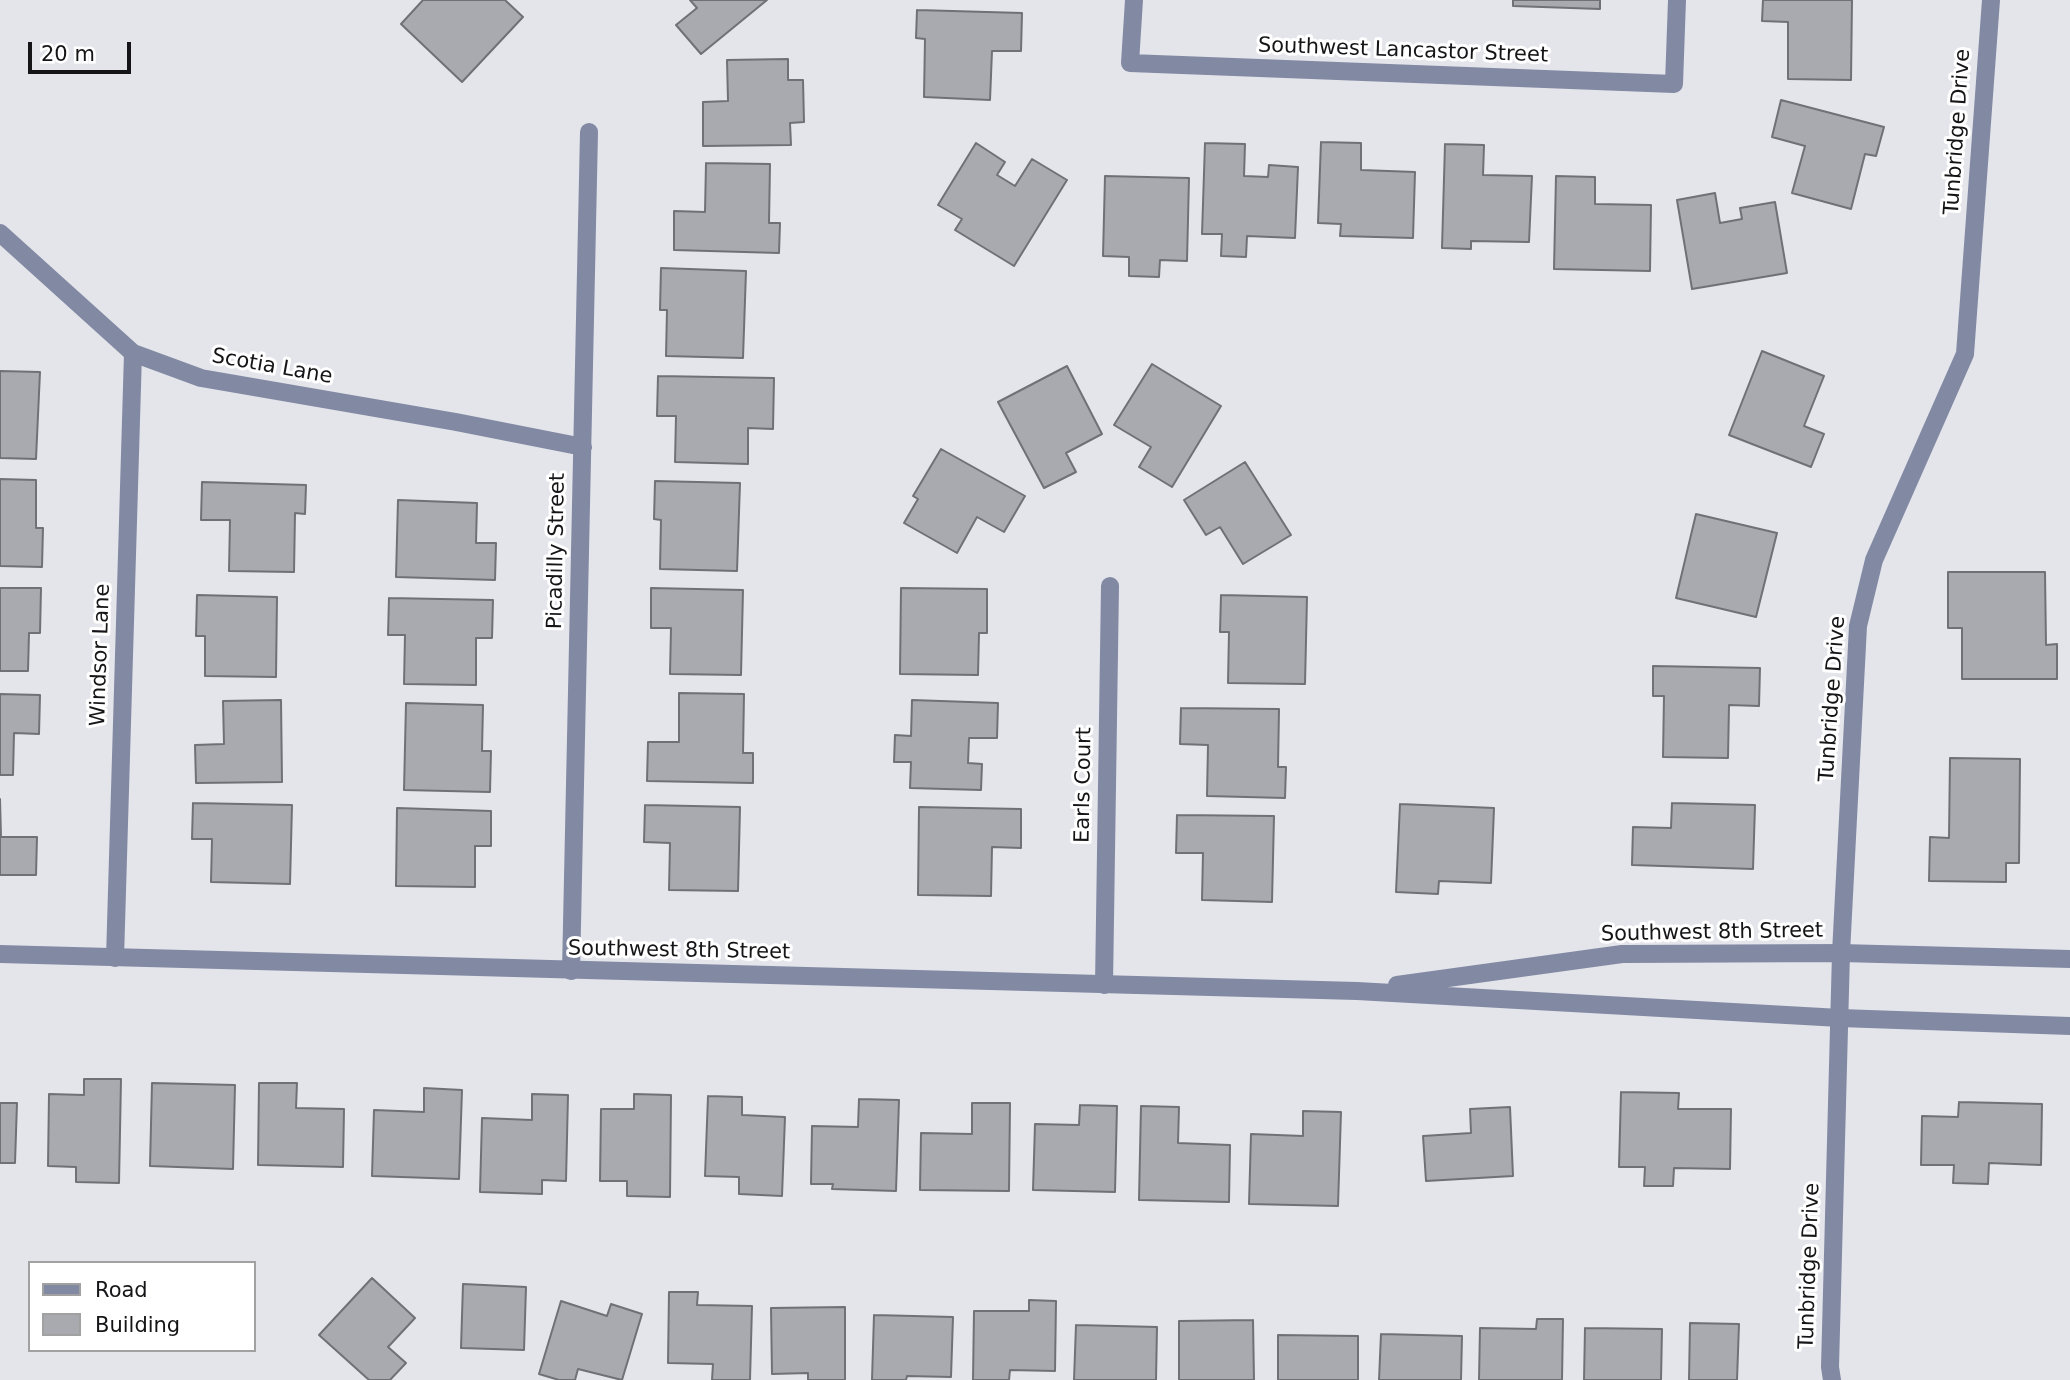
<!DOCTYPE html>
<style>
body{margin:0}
#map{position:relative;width:2070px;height:1380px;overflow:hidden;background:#e4e5eb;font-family:"DejaVu Sans",sans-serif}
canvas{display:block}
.legend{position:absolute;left:28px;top:1261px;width:228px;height:91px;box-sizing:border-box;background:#fff;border:2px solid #a1a1a2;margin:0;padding:9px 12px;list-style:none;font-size:21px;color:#151517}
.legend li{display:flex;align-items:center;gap:14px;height:35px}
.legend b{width:35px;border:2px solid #a1a1a2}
.scale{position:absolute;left:28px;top:42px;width:103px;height:32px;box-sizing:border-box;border:4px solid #151517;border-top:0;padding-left:9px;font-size:21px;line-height:24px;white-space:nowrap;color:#151517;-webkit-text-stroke:5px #fff;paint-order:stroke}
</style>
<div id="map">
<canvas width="2070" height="1380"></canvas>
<ul class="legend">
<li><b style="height:9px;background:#8289a3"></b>Road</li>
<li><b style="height:19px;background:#a8aaaf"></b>Building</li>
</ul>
<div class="scale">20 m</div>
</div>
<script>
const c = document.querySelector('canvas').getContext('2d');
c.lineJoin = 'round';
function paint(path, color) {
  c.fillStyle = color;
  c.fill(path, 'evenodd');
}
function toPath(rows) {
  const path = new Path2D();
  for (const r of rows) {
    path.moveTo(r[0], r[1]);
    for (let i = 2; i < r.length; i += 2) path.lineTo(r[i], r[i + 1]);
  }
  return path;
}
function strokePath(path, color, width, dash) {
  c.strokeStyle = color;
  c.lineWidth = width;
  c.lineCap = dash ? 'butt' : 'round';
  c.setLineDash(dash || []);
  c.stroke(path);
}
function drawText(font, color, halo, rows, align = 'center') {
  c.font = font + ' "DejaVu Sans",sans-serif';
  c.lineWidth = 6;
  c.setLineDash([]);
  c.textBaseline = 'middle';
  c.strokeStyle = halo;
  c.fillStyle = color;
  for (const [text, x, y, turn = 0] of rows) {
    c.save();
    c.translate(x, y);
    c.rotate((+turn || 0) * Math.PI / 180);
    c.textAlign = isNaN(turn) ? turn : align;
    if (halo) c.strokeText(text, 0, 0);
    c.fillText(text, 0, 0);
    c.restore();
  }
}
const building = toPath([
 [423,0,505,0,523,17,462,82,401,24,423,0],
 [690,0,767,0,701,54,676,25,697,8,690,0],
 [1513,0,1600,0,1600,9,1513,6,1513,0],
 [1763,0,1852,0,1851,80,1788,79,1788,22,1762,21,1763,0],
 [917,10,1022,13,1021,51,992,51,990,100,924,97,925,39,916,38,917,10],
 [788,59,788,80,803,80,804,122,790,123,791,145,703,146,703,102,728,101,727,60,788,59],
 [1781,100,1884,127,1876,156,1865,154,1851,209,1792,193,1805,146,1772,137,1781,100],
 [1321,142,1361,143,1361,170,1415,172,1413,238,1340,236,1341,224,1318,223,1321,142],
 [976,143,1005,162,997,175,1015,186,1032,159,1067,180,1014,266,955,230,962,219,938,205,976,143],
 [1205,143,1245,144,1244,176,1268,177,1269,165,1298,167,1295,238,1247,236,1246,257,1221,256,1222,234,1202,234,1205,143],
 [1445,144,1484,145,1483,175,1532,176,1529,242,1471,241,1471,249,1442,248,1445,144],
 [706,163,770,164,769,223,780,223,779,253,674,250,674,211,705,212,706,163],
 [1105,176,1189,178,1187,261,1160,260,1159,277,1129,276,1129,257,1103,256,1105,176],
 [1556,176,1595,177,1595,204,1651,205,1650,271,1554,269,1556,176],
 [1715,193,1720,223,1742,219,1740,208,1775,202,1787,273,1692,289,1677,200,1715,193],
 [661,268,746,271,743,358,666,356,667,310,660,310,661,268],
 [1762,351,1824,376,1804,426,1824,434,1811,467,1729,435,1762,351],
 [1152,364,1221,406,1172,487,1139,467,1151,447,1114,425,1152,364],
 [1067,366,1102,434,1066,453,1076,472,1044,488,998,402,1067,366],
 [0,371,40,372,36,459,0,458,0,371],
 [658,376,774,378,773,429,748,428,748,464,675,462,676,416,657,416,658,376],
 [941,449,1025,496,1004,532,977,517,957,553,904,523,918,499,913,496,941,449],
 [1245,462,1291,535,1243,564,1220,527,1206,535,1184,500,1245,462],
 [0,479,36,480,36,528,43,528,42,567,0,566,0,479],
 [655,481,740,483,737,571,660,569,661,520,654,519,655,481],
 [202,482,306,485,305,514,295,513,294,572,229,571,230,520,201,520,202,482],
 [398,500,477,503,476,543,496,543,495,580,396,577,398,500],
 [1696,514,1777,533,1756,617,1676,598,1696,514],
 [1948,572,2045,572,2046,645,2057,644,2057,679,1962,679,1962,628,1948,628,1948,572],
 [0,588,41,588,40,633,29,633,28,671,0,671,0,588],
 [651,588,743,590,741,675,670,674,671,628,651,628,651,588],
 [901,588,987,589,987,633,979,633,978,675,900,674,901,588],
 [197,595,277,597,276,677,205,676,205,636,196,636,197,595],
 [1221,595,1307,597,1305,684,1228,683,1229,632,1220,632,1221,595],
 [389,598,493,600,492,638,476,638,476,685,404,684,405,635,388,635,389,598],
 [1653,666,1760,668,1759,706,1729,705,1728,758,1663,757,1664,696,1653,696,1653,666],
 [679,693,744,694,743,753,753,753,753,783,647,781,648,742,679,742,679,693],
 [0,694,40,695,39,734,14,733,13,775,0,775,0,694],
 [281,700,282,782,196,783,195,745,224,744,223,701,281,700],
 [912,700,998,703,997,738,969,738,968,763,982,764,981,790,910,788,911,762,894,762,895,735,911,736,912,700],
 [406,703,483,705,482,751,491,751,490,792,404,790,406,703],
 [1181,708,1279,709,1278,767,1286,767,1285,798,1207,796,1208,745,1180,744,1181,708],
 [1950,758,2020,759,2019,863,2006,863,2006,882,1929,881,1930,837,1949,838,1950,758],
 [0,799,1,837,37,837,36,875,0,875,0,799],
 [193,803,292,805,290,884,211,882,212,839,192,839,193,803],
 [1672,803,1755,805,1753,869,1632,865,1633,827,1671,828,1672,803],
 [1400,804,1494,808,1491,883,1439,881,1438,894,1396,892,1400,804],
 [645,805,740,807,738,891,669,890,670,843,644,842,645,805],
 [919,807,1021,809,1021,848,992,847,991,896,918,895,919,807],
 [397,808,491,811,491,846,475,846,475,887,396,886,397,808],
 [1177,815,1274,816,1272,902,1202,900,1203,853,1176,853,1177,815],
 [84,1079,121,1079,119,1183,76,1182,76,1167,48,1166,49,1094,84,1095,84,1079],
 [152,1083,235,1085,233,1169,150,1166,152,1083],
 [259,1083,297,1083,296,1108,344,1109,343,1167,258,1165,259,1083],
 [424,1088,462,1090,459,1179,372,1176,374,1110,424,1112,424,1088],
 [1621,1092,1679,1093,1678,1109,1731,1109,1730,1169,1674,1168,1673,1186,1644,1186,1645,1167,1619,1167,1621,1092],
 [532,1094,568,1095,566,1181,542,1180,542,1194,480,1192,482,1118,532,1120,532,1094],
 [634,1094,671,1095,670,1197,627,1196,627,1181,600,1181,601,1109,634,1109,634,1094],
 [708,1096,742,1097,742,1115,785,1117,782,1196,739,1194,739,1177,705,1176,708,1096],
 [859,1099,899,1100,896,1191,832,1189,833,1184,811,1184,812,1126,858,1127,859,1099],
 [1959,1102,2042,1104,2041,1165,1989,1163,1988,1184,1953,1183,1954,1165,1921,1165,1922,1116,1958,1117,1959,1102],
 [0,1103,17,1103,15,1163,0,1163,0,1103],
 [972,1103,1010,1103,1009,1191,920,1190,921,1133,972,1134,972,1103],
 [1080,1105,1117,1106,1115,1192,1033,1190,1035,1124,1079,1125,1080,1105],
 [1141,1106,1179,1107,1178,1143,1230,1145,1229,1202,1139,1200,1141,1106],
 [1510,1107,1513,1176,1426,1181,1423,1136,1471,1133,1470,1109,1510,1107],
 [1303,1111,1341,1112,1338,1206,1249,1204,1251,1134,1303,1136,1303,1111],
 [372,1278,415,1318,388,1347,406,1363,390,1380,369,1380,319,1335,372,1278],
 [463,1284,526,1287,524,1350,461,1348,463,1284],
 [669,1292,698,1292,697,1305,752,1306,750,1380,712,1380,713,1364,668,1363,669,1292],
 [1029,1300,1056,1301,1055,1371,1010,1370,1009,1380,973,1380,974,1311,1029,1311,1029,1300],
 [561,1301,607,1316,611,1304,642,1314,622,1380,578,1369,575,1380,559,1380,539,1374,561,1301],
 [845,1307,845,1380,808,1380,808,1373,772,1374,771,1308,845,1307],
 [874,1315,953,1317,951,1377,907,1376,906,1380,872,1380,874,1315],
 [1537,1319,1563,1319,1562,1380,1479,1380,1480,1328,1536,1329,1537,1319],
 [1253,1320,1254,1380,1179,1380,1179,1321,1253,1320],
 [1690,1323,1739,1324,1737,1380,1689,1380,1690,1323],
 [1076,1325,1157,1327,1156,1380,1074,1380,1076,1325],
 [1585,1328,1662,1329,1661,1380,1584,1380,1585,1328],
 [1381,1334,1462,1336,1461,1380,1379,1380,1381,1334],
 [1278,1335,1358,1336,1358,1380,1278,1380,1278,1335]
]);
const minor = toPath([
 [1134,0,1130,63,1674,84,1677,0],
 [0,233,133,353,201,378,456,422,583,447],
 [115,958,133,353],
 [571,971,589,132],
 [1104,985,1110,586],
 [1832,1380,1830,1367,1841,953,1858,626,1874,560,1965,354,1991,0]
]);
const tertiary = toPath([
 [0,954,1357,991,1840,1018,2070,1026],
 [1397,985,1622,954,1841,953,2070,959]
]);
const streetNames = [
 ["Southwest Lancastor Street",1403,51,2],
 ["Tunbridge Drive",1958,132,-86],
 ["Scotia Lane",272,367,10],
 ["Picadilly Street",557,551,-89],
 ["Windsor Lane",101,655,-88],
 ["Tunbridge Drive",1833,699,-86],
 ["Earls Court",1084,785,-89],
 ["Southwest 8th Street",1712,933,-1],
 ["Southwest 8th Street",679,951,1],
 ["Tunbridge Drive",1810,1266,-88]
];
paint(building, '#a8aaaf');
strokePath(building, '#6f7176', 2);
strokePath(minor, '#8289a3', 18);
strokePath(tertiary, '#8289a3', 18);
drawText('21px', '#151517', '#fff', streetNames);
</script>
